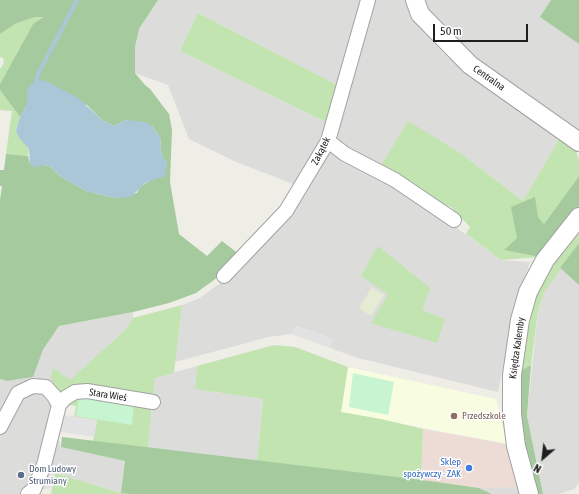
<!DOCTYPE html>
<meta charset="utf-8">
<style>
body{margin:0}
#map{position:relative;width:579px;height:494px;overflow:hidden;background:#eeede6;font-family:"Asap Condensed",sans-serif}
canvas{display:block}
.north{position:absolute;left:523px;top:438px;width:40px;height:40px;-webkit-text-stroke:3px #fff;paint-order:stroke;rotate:208deg;font-size:11px;font-weight:700;line-height:16px;text-align:center;color:#1e1e1e}
.north::after{content:'';display:block;margin:auto;width:14px;height:18px;background:#1e1e1e;clip-path:polygon(50% 0,100% 100%,50% 72%,0 100%)}
.scale{position:absolute;left:433px;top:24px;width:95px;height:18px;box-sizing:border-box;border:2px solid #1e1e1e;border-top:0;padding-left:5px;font-size:12px;line-height:14px;white-space:nowrap;color:#1e1e1e;-webkit-text-stroke:3px #fff;paint-order:stroke}
</style>
<div id="map">
<canvas width="579" height="494"></canvas>
<div class="north">N</div>
<div class="scale">50 m</div>
</div>
<script>
const c = document.querySelector('canvas').getContext('2d');
c.lineJoin = 'round';
function paint(path, color) {
  c.fillStyle = color;
  c.fill(path, 'evenodd');
}
function toPath(rows) {
  const path = new Path2D();
  for (const r of rows) {
    path.moveTo(r[0], r[1]);
    for (let i = 2; i < r.length; i += 2) path.lineTo(r[i], r[i + 1]);
  }
  return path;
}
function strokePath(path, color, width, dash) {
  c.strokeStyle = color;
  c.lineWidth = width;
  c.lineCap = dash ? 'butt' : 'round';
  c.setLineDash(dash || []);
  c.stroke(path);
}
function drawText(font, color, halo, rows, align = 'center') {
  c.font = font + ' "Asap Condensed",sans-serif';
  c.lineWidth = 3;
  c.setLineDash([]);
  c.textBaseline = 'middle';
  c.strokeStyle = halo;
  c.fillStyle = color;
  for (const [text, x, y, turn = 0] of rows) {
    c.save();
    c.translate(x, y);
    c.rotate((+turn || 0) * Math.PI / 180);
    c.textAlign = isNaN(turn) ? turn : align;
    if (halo) c.strokeText(text, 0, 0);
    c.fillText(text, 0, 0);
    c.restore();
  }
}
const residential = toPath([
 [158,0,364,0,339,86,198,13,180,51,328,123,318,153,298,186,234,161,189,139,168,85,135,73,135,47,139,29],
 [373,0,405,0,416,23,444,54,561,136,523,201,459,152,408,122,380,167,337,144,334,137],
 [420,0,551,0,541,17,579,44,579,132,471,54,440,27],
 [330,148,406,191,501,260,530,262,516,302,498,392,358,358,330,348,333,339,296,326,291,334,269,337,175,362,182,305,198,299,240,269],
 [388,294,422,310,371,323],
 [560,268,579,285,579,483,574,489,559,494,543,494,527,416,538,311,544,292],
 [133,312,133,318,125,330,70,380,54,387,33,377,23,383,11,394,0,417,0,379,7,381,33,377,43,351,59,326],
 [197,366,195,389,263,399,257,462,148,448,155,378],
 [42,392,51,399,53,405,40,456,31,485,21,494,0,494,0,434,18,401,28,393],
 [57,434,61,447,125,461,121,493,55,473,57,466,48,464],
 [518,487,521,494,492,494,479,488]
]);
const commercial = toPath([
 [423,429,507,444,518,487,479,488,421,480]
]);
const education = toPath([
 [348,367,496,399,507,444,341,412]
]);
const farmland = toPath([
 [372,287,384,295,371,316,359,308]
]);
const grass = toPath([
 [198,13,339,86,328,123,180,51],
 [44,16,33,24,0,84,0,69,4,63,3,58,0,57,0,34,15,24,35,17],
 [0,90,20,117,16,131,19,138,29,149,28,156,6,154,12,111,0,110],
 [408,121,459,152,523,201,561,136,579,149,576,151,579,160,579,176,544,224,538,217,505,250,539,257,501,260,466,234,470,227,451,207,437,202,380,167],
 [579,229,579,243,544,292,538,311,531,365,522,370,529,315,540,280],
 [378,246,430,288,422,310,445,319,437,343,371,323,388,294,361,276],
 [182,305,174,373,155,378,153,398,62,396,54,387,51,377,53,368,70,380,125,330,133,318],
 [274,345,295,347,348,367,341,412,381,419,423,429,421,480,257,462,263,399,195,389,197,366],
 [80,395,152,407,148,448,93,441,97,420,74,417,76,406,64,404],
 [55,473,121,493,130,494,51,494]
]);
const forest = toPath([
 [0,0,158,0,139,29,135,47,135,73,145,85,150,89,169,114,172,130,170,182,179,234,207,256,222,241,240,255,218,277,196,293,169,303,133,312,59,326,43,350,33,377,7,381,0,379,0,200,2,186,0,186,0,170,4,170,6,154,28,156,30,163,50,166,61,177,86,191,115,198,137,193,140,187,151,180,167,163,163,158,161,151,160,137,152,126,126,120,114,126,102,120,87,105,27,90,27,105,20,117,0,90,0,84,33,24,43,17,35,17,15,24,0,34],
 [551,0,579,0,579,44,540,17],
 [579,176,579,206,539,257,504,250,517,238,511,207,535,197,538,217,544,224],
 [579,243,579,285,560,268],
 [531,365,527,416,543,494,536,494,526,455,521,415,522,370],
 [62,437,430,481,479,488,492,494,130,494,121,493,125,461,61,447]
]);
const park = toPath([
 [353,373,394,382,388,415,349,407],
 [79,397,134,405,132,425,76,416]
]);
const parking = toPath([
 [295,326,333,339,330,348,291,334],
 [60,414,97,420,94,437,56,431],
 [48,464,57,466,52,488,40,490]
]);
const water = toPath([
 [40,80,46,81,77,97,102,120,114,126,126,120,145,122,152,126,160,137,161,151,163,158,167,162,165,176,145,183,131,197,115,198,86,191,61,177,50,166,43,165,36,168,30,164,29,149,19,138,16,131,20,117,27,105,27,90,30,85]
]);
const stream = toPath([
 [36,81,39,72,77,0]
]);
const minor = toPath([
 [328,141,345,154,395,180,454,220],
 [224,276,286,211,328,141,368,0],
 [0,427,18,393,33,386,46,387,54,396,59,405],
 [28,494,34,489,44,465,59,405,65,398,75,392,87,391,153,402]
]);
const tertiary = toPath([
 [415,0,420,14,470,65,579,142],
 [529,494,516,446,512,414,512,375,520,320,528,292,545,260,579,217]
]);
const markers = [
 [454,416,4,"#8d6e63"],
 [469,468,4,"#3f7fe0"],
 [21,475,4,"#5c6f8a"]
];
const streetNames = [
 ["Centralna",489,78,35],
 ["Zakątek",321,151,-63],
 ["Księdza Kalemby",517,348,-82],
 ["Stara Wieś",108,395,9]
];
const educationNames = [
 ["Przedszkole",462,416]
];
const shopNames = [
 ["Sklep",461,462],
 ["spożywczy - ZAK",461,474]
];
const serviceNames = [
 ["Dom Ludowy",29,469],
 ["Strumiany",29,481]
];
paint(residential, '#dcdcdb');
paint(commercial, '#eddbd6');
paint(education, '#f8fce1');
paint(farmland, '#e6ebd3');
paint(grass, '#c2e4b0');
paint(forest, '#a5ca9e');
paint(park, '#c7f4d1');
paint(parking, '#e2e2e2');
paint(water, '#aac7d8');
strokePath(stream, '#aac7d8', 4);
strokePath(minor, '#a2a2a2', 16);
strokePath(tertiary, '#a2a2a2', 20);
strokePath(minor, '#fff', 14);
strokePath(tertiary, '#fff', 18);
for (const [x, y, r, color] of markers) {
  const dot = new Path2D();
  dot.arc(x, y, r, 0, 2 * Math.PI);
  c.fillStyle = color;
  c.fill(dot);
  strokePath(dot, '#fff', 1.5);
}
drawText('10px', '#1e1e1e', '#fff', streetNames);
drawText('10px', '#785e54', '#fff', educationNames, 'left');
drawText('10px', '#366cbe', '#fff', shopNames, 'right');
drawText('10px', '#4e5e75', '#fff', serviceNames, 'left');
</script>
